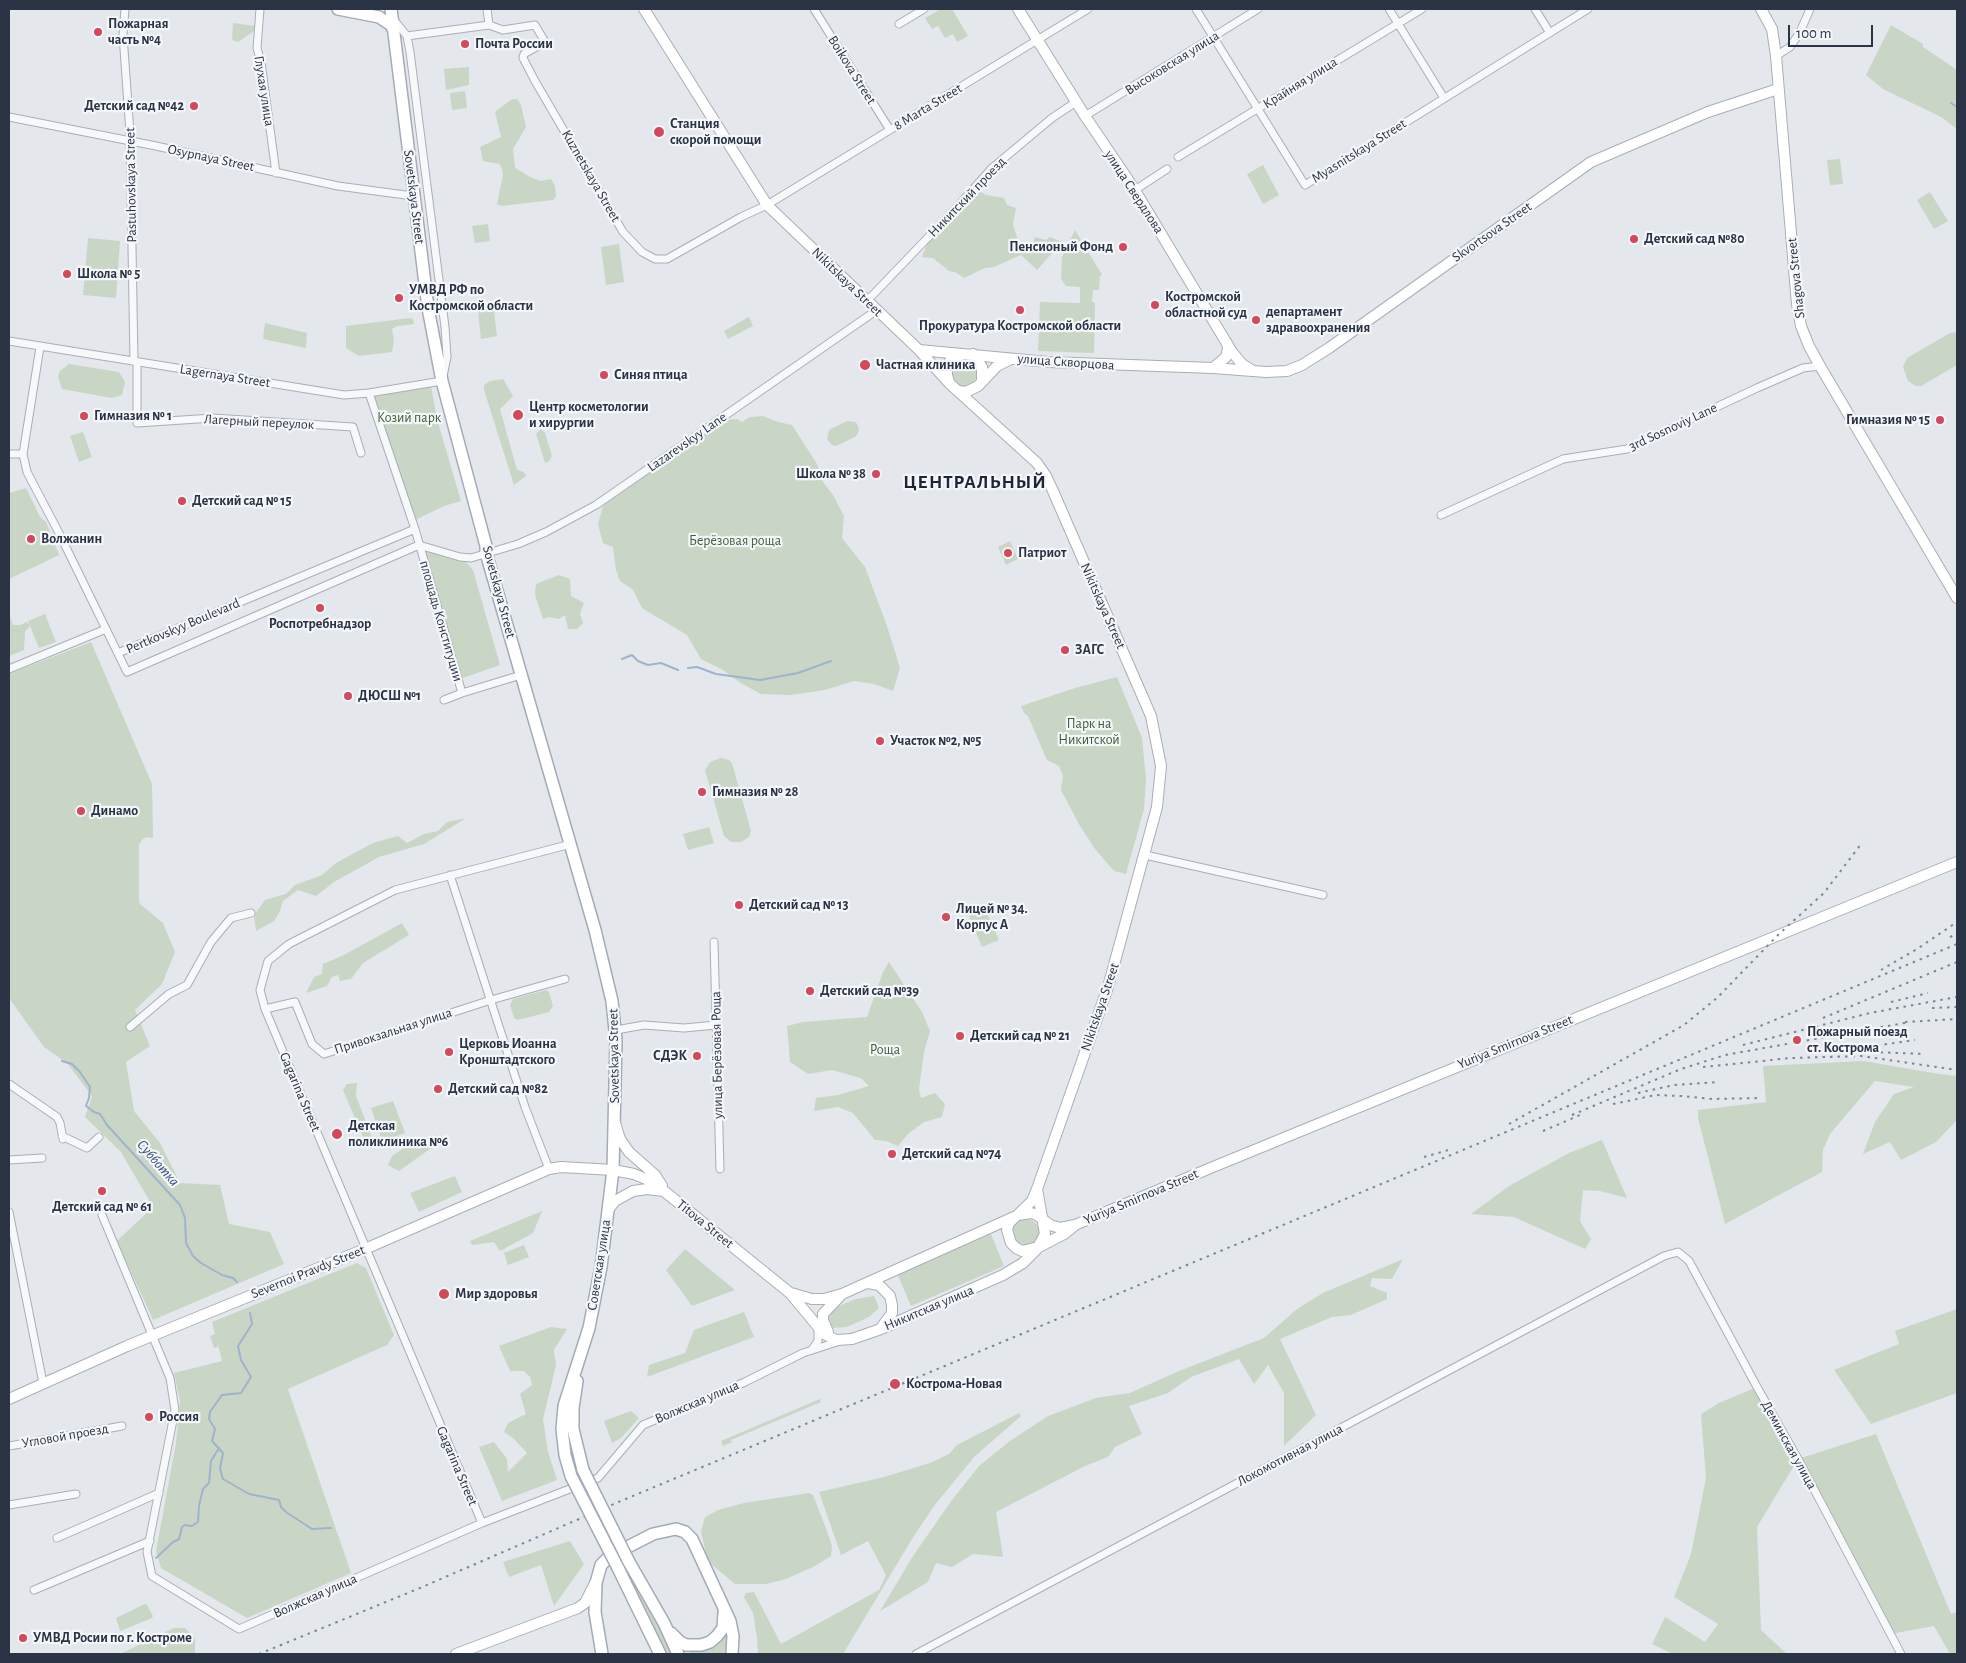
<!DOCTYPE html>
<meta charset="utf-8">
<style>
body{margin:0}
#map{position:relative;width:1966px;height:1663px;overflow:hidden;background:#e4e7ec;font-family:"Alegreya Sans",sans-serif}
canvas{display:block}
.frame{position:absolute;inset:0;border:10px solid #2b3445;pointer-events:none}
.scale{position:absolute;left:1788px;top:25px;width:85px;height:22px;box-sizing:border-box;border:2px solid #2b3445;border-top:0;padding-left:6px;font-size:15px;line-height:18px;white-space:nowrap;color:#2b3445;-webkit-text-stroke:4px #f4f6f9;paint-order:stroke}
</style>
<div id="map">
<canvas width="1966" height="1663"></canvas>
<div class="frame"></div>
<div class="scale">100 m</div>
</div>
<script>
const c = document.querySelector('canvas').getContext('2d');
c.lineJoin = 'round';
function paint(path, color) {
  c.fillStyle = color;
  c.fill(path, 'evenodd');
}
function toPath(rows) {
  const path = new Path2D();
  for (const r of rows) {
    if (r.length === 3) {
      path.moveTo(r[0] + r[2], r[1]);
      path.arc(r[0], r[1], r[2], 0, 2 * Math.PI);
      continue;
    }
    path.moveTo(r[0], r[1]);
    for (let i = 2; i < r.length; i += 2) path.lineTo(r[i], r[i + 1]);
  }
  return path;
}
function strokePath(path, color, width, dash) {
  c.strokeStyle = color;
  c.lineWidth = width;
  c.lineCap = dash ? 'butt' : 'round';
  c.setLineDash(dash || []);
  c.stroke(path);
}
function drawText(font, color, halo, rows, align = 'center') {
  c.font = font + ' "Alegreya Sans",sans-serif';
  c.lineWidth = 4.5;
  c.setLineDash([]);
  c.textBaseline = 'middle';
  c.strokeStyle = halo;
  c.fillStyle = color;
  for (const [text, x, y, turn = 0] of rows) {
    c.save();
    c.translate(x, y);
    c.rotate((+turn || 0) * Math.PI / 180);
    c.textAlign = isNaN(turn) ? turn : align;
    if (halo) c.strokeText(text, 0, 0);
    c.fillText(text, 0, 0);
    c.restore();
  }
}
const green = toPath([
 [941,9,952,9,968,36,957,42,953,34,945,38,938,26,932,29,925,18],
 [233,23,255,26,254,31,238,42,232,40],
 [1891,25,1923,44,1923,47,1957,70,1957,129,1941,117,1883,89,1866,75],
 [469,67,469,85,446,90,444,69],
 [465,91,467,108,452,110,450,93],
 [512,99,517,99,521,105,526,127,513,149,515,168,530,177,541,181,551,179,555,186,556,196,553,200,501,206,497,204,503,175,502,169,500,164,483,161,480,147,501,137,495,112],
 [1840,159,1843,184,1830,185,1827,160],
 [1263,165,1279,195,1263,204,1247,174],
 [977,189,986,195,1004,198,1007,205,1016,208,1013,225,1020,246,1033,245,1035,237,1046,240,1050,237,1062,242,1037,270,1021,255,994,267,985,268,964,278,955,272,949,271,933,258,922,257,927,244,933,236,942,228],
 [1930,192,1948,221,1934,229,1917,200],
 [488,224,490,241,475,243,472,226],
 [1075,230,1102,275,1100,276,1099,290,1093,290,1092,302,1095,303,1094,353,1038,351,1040,302,1080,303,1080,287,1066,286,1061,279,1062,257],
 [88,238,120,241,116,298,83,295],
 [619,244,624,282,606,285,601,247],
 [494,311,497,336,481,339,478,312],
 [749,317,753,326,728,339,724,331],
 [410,318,413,319,414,324,397,326,392,329,394,341,392,352,359,356,346,348,346,326],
 [265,323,307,333,306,348,263,339],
 [1957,332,1957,365,1921,386,1916,386,1908,381,1903,367,1907,358,1950,333],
 [964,373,13],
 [69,364,119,372,125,382,122,395,112,398,62,389,58,377,60,371],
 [503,379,513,396,500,409,517,470,524,472,526,476,514,485,484,390,484,385,490,381],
 [431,386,437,419,461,501,444,506,415,520,374,396],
 [763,416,778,422,792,425,817,464,823,482,833,495,844,516,842,538,865,567,887,626,900,668,893,691,874,684,854,681,825,690,790,695,761,694,739,682,723,670,701,659,687,635,642,608,633,590,620,581,616,570,613,547,603,543,598,524,603,506,722,420,737,419,742,422,750,417],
 [847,421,856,422,859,429,858,433,855,437,836,446,832,445,827,439,829,430],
 [541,429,545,433,552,456,549,461,545,463,536,434],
 [83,432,92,457,79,462,70,436],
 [26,488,40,517,46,522,59,555,9,579,9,493],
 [1010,541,1018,559,1006,565,998,547],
 [424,551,466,562,473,570,500,665,460,679],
 [559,575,570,579,571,596,584,603,580,614,583,623,577,629,568,629,565,615,559,619,549,617,543,619,536,598,535,592,536,584],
 [9,613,13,625,20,625,27,622,30,626,28,621,45,614,56,642,39,648,30,626,25,632,24,650,9,656],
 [91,642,152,784,153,838,146,837,142,840,139,845,139,900,140,904,163,923,175,952,162,984,135,1010,150,1046,126,1062,134,1111,160,1143,180,1183,220,1185,229,1224,270,1232,284,1264,153,1320,117,1241,153,1207,121,1152,85,1117,92,1096,67,1063,44,1047,9,998,9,674],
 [1117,677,1142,738,1146,780,1144,809,1126,874,1114,871,1095,849,1080,826,1061,790,1063,776,1059,766,1047,760,1028,716,1024,713,1021,706,1075,688],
 [721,758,729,760,732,763,751,831,749,837,741,842,731,842,724,836,705,770,710,762],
 [466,818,424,844,379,857,334,882,316,896,298,890,283,901,280,911,274,921,256,931,254,915,265,900,286,894,295,885,322,875,336,863,373,843,398,836,407,843,424,834,438,831,447,822],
 [709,827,714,843,688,850,683,834],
 [985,909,999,940,982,947,969,916],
 [402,923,409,935,363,963,351,979,340,981,338,975,332,977,327,986,306,993,314,977,322,974,323,964,344,955],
 [889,962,922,1012,930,1031,924,1052,919,1089,921,1098,935,1093,945,1104,942,1117,924,1122,908,1134,898,1146,886,1141,875,1140,853,1113,838,1107,814,1111,816,1098,838,1095,869,1086,861,1078,832,1070,808,1074,790,1062,787,1026,803,1022,867,1017,883,972],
 [546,990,549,992,553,1006,549,1012,518,1020,514,1018,510,1005,513,999],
 [1864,1061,1939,1074,1957,1076,1957,1120,1936,1142,1901,1160,1890,1142,1863,1154,1875,1122,1894,1094,1914,1087,1875,1081,1830,1134,1823,1150,1822,1172,1725,1224,1698,1118,1698,1110,1766,1102,1763,1066],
 [357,1083,356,1096,372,1138,366,1144,343,1090,347,1084],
 [393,1101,405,1133,382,1141,371,1108],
 [437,1135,441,1141,399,1171,388,1165,392,1156,404,1148],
 [1602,1140,1627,1198,1600,1191,1583,1190,1580,1221,1591,1239,1585,1249,1514,1217,1471,1214,1509,1186,1569,1153],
 [455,1176,462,1192,419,1212,410,1193],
 [542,1211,533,1233,500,1251,494,1242,472,1245,470,1241],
 [1026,1232,13],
 [991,1234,1004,1266,911,1306,897,1273],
 [524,1245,529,1257,508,1265,504,1253],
 [685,1249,735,1290,692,1306,666,1270],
 [1403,1259,1392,1279,1372,1278,1370,1286,1387,1293,1387,1299,1351,1315,1332,1317,1280,1339,1316,1415,1284,1446,1284,1393,1268,1365,1254,1384,1239,1359,1191,1377,1168,1393,1129,1406,1142,1434,1115,1447,1108,1457,1085,1466,996,1512,1003,1557,973,1554,952,1567,936,1563,928,1582,880,1611,913,1556,952,1500,979,1466,1010,1441,1048,1416,1096,1398,1130,1393,1179,1371,1264,1338,1297,1309,1323,1293],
 [357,1263,366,1268,394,1335,387,1345,288,1389,351,1573,247,1618,161,1568,156,1551,176,1443,180,1401,174,1373,222,1361,217,1340,218,1347,214,1348,210,1336,215,1334,212,1322],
 [874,1296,879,1308,869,1317,847,1327,831,1328,827,1316,839,1306,856,1299],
 [1957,1309,1957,1393,1871,1424,1834,1370,1899,1344,1895,1331],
 [744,1312,754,1337,647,1377,649,1365,685,1353,694,1330],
 [551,1327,567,1329,554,1350,556,1365,543,1419,548,1452,557,1480,502,1501,479,1447,494,1442,507,1459,508,1472,527,1453,513,1438,504,1432,508,1423,526,1414,520,1394,532,1385,530,1377,524,1371,510,1371,499,1346],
 [1757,1387,1798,1459,1876,1434,1951,1614,1957,1612,1957,1654,1950,1654,1934,1626,1890,1634,1798,1459,1757,1527,1761,1630,1787,1654,1673,1654,1652,1644,1665,1617,1705,1642,1718,1624,1674,1597,1691,1554,1706,1478,1701,1414,1719,1403],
 [820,1399,821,1402,731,1440,732,1442,723,1446,721,1441],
 [631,1411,639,1418,621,1438,612,1443,604,1421],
 [1019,1413,1021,1416,974,1457,934,1506,912,1539,843,1654,758,1654,757,1638,753,1613,744,1597,746,1593,754,1592,781,1644,879,1590,886,1575,868,1541,841,1555,819,1492,884,1477,930,1463,949,1454,957,1445],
 [809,1493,813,1495,827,1531,832,1546,831,1556,815,1566,786,1579,766,1584,735,1584,711,1564,706,1554,701,1531,705,1517,718,1510,744,1503],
 [570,1541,584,1564,554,1606,541,1565,509,1577,503,1562],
 [625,1566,648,1606,672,1654,666,1654,624,1567],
 [145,1604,147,1605,153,1616,152,1618,120,1631,116,1618],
 [728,1626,728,1654,690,1654,689,1649],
 [174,1628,185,1628,195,1638,195,1654,120,1654]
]);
const stream = toPath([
 [1951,103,1957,107],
 [622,659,632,655,638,661,648,665,661,663,678,670],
 [688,668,697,667,716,674,760,680,798,673,831,661],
 [62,1061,72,1064,80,1072,90,1087,89,1098,86,1106,94,1112,100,1114,107,1125,180,1205,185,1218,186,1243,193,1256,201,1263,222,1275,233,1278,237,1282],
 [250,1313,252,1324,238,1346,241,1360,251,1377,241,1393,222,1395,210,1412,209,1419,215,1429,212,1441,223,1453,220,1469,223,1479,249,1494,279,1500,281,1507,286,1512,312,1529,331,1528],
 [156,1558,173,1542,179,1539,182,1527,185,1525,192,1526,198,1522,199,1506,203,1489,209,1483,211,1461,219,1448]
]);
const street = toPath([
 [125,9,123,35,130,133,134,361],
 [260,9,257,48,261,62,276,173],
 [487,9,489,25],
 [814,9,890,130],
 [1196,9,1305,185,1588,9],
 [1389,9,1444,98],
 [1535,9,1550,33],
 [899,24,924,9],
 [489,25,503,30,535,25,545,42,524,54,523,58,535,81,623,232,642,252,655,259,667,259,741,217,767,205,1088,9],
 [407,36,489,25],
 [1776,56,1790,47,1800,32,1810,9],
 [1085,116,1258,9],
 [9,117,156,146,338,186,413,196],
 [1178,157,1422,9],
 [1135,190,1167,169],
 [867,301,959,205,991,169,1052,118,1076,102],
 [9,341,344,395,369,393,442,381,447,357,445,327,410,52,407,36,394,20],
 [40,347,23,454,27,472,59,533,127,672,419,545,460,557,471,558,518,544,546,532,596,505,877,310],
 [137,362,137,423,213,418,353,427,361,453],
 [369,393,415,529,462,693,521,675],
 [9,454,23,454],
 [1441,515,1563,459,1627,449,1757,388,1803,368,1820,366],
 [118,653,415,529],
 [9,669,106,629],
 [444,700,462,693],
 [1145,855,1323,895],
 [450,875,525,1107,549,1169],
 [714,942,720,1169],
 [265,1009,295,1002,312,1044,324,1054,491,1000,565,979],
 [130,1027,169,994,187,985,211,942,231,918,251,913],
 [616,1030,644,1025,684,1028,716,1025],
 [9,1084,57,1117,60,1123,63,1139],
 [62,1136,87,1148,99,1137],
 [9,1160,42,1158],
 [9,1212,43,1383],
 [102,1215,170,1378,175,1410,147,1552,152,1576,239,1629,482,1523,598,1478,643,1425,745,1382,803,1353,840,1341],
 [813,1348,818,1341,818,1326],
 [9,1446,122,1426],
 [9,1505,76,1494],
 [482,1523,265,1009,260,990,268,961,289,944,395,890,571,844],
 [57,1538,159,1493],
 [34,1590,150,1541],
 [916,1654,1664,1256,1678,1252,1689,1261,1757,1387,1798,1459,1901,1654]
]);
const secondary = toPath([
 [644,9,767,205,919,350,949,383,1037,463,1046,476,1053,491,1151,716,1161,766,1157,807,1108,987,1037,1189,1032,1201,1009,1223,1007,1230,1011,1243,1016,1248,1022,1251,1038,1247,1045,1234,1037,1189],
 [1018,9,1085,116,1133,187,1232,352,1242,364,1253,371],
 [1761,9,1772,29,1776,56,1797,304,1801,326,1809,346,1820,366,1957,598],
 [919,350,1048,362,1213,368,1266,372,1287,371,1302,365,1329,348,1591,162,1708,112,1778,89],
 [973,354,982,367,982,381],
 [1213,368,1226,357,1228,349,1227,343],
 [949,382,947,375,947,366,950,361,963,354],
 [959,391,966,392,978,386,997,366,1011,359],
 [615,1123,620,1139,629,1152,655,1175,662,1186],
 [608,1210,615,1201,633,1191,647,1189,664,1191],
 [1018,1215,1031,1213,1037,1215,1050,1225,1060,1228,1075,1225,1213,1167,1957,862],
 [1039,1247,1064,1234,1074,1226],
 [868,1283,879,1285,890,1296,892,1305,892,1313,881,1328],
 [791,1293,812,1299,824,1299,842,1294,1014,1217],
 [828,1332,823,1320,823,1314,841,1295],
 [9,1399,127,1346,365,1249,549,1169,561,1167,613,1170,634,1174,648,1180,659,1187,790,1293,824,1334,836,1340,852,1339,881,1329,1003,1275,1023,1263,1037,1249],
 [456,1654,578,1608,585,1603,595,1583]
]);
const primary = toPath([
 [338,9,379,17,391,25,394,31],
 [391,9,428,308,442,381,486,546,486,553,595,930,612,1001,616,1040,613,1170,601,1267,589,1328,564,1406,562,1429,565,1455,571,1476],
 [577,1381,573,1408,573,1429,583,1470],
 [629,1562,664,1623,678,1654],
 [618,1568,660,1654],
 [671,1633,680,1642,686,1645,701,1645,710,1642,717,1636,723,1628,724,1612],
 [602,1654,595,1612,596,1583,601,1565,610,1556,653,1534,676,1529,685,1532,692,1539,730,1621,733,1636,732,1654]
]);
const rail = toPath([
 [1950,937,1957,934],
 [1881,970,1917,949,1957,922],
 [1891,1002,1928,993],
 [1932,1008,1957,1007],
 [1823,1018,1957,962],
 [1905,1022,1957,1019],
 [1743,1045,1870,1013,1957,997],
 [1840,1051,1915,1040],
 [1873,1052,1924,1054],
 [1703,1067,1791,1058,1861,1056,1957,1070],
 [1638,1093,1674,1085,1719,1082],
 [1613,1104,1656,1095,1681,1096,1712,1099,1761,1098],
 [1572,1115,1681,1069,1725,1055,1910,1022],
 [1509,1124,1684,1025,1717,998,1779,934,1824,893,1861,844],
 [1543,1131,1580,1115],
 [1424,1157,1452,1149],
 [259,1654,420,1588,616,1503,1957,944]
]);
const primaryBridge = toPath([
 [583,1470,629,1562],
 [571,1476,618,1568]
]);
const markers = [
 [98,32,5,"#d1495b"],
 [465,44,5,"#d1495b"],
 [194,106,5,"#d1495b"],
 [659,132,6,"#d1495b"],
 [1634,239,5,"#d1495b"],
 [1123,247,5,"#d1495b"],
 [67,274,5,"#d1495b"],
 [399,298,5,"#d1495b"],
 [1155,305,5,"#d1495b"],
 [1020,310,5,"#d1495b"],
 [1256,320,5,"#d1495b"],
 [865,365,6,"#d1495b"],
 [604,375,5,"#d1495b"],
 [518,415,6,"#d1495b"],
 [84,416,5,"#d1495b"],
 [1940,420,5,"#d1495b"],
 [876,474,5,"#d1495b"],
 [182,501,5,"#d1495b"],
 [31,539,5,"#d1495b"],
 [1008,553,5,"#d1495b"],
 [320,608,5,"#d1495b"],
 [1065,650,5,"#d1495b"],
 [348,696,5,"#d1495b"],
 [880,741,5,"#d1495b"],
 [702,792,5,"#d1495b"],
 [81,811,5,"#d1495b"],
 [739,905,5,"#d1495b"],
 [946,917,5,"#d1495b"],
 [810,991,5,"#d1495b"],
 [960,1036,5,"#d1495b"],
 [1797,1040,5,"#d1495b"],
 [449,1052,5,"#d1495b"],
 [697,1056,5,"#d1495b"],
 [438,1089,5,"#d1495b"],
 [337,1134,6,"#d1495b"],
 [892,1154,5,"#d1495b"],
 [102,1191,5,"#d1495b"],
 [444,1294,6,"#d1495b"],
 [895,1384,6,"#d1495b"],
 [149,1417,5,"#d1495b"],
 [23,1638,5,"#d1495b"]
];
const poiNames = [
 ["Пожарная",108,24],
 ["часть №4",108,40],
 ["Почта России",475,44],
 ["Детский сад №42",184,106,"right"],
 ["Станция",670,124],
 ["скорой помощи",670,140],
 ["Детский сад №80",1644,239],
 ["Пенсионый Фонд",1113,247,"right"],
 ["Школа № 5",77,274],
 ["УМВД РФ по",409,290],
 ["Костромской области",409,306],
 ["Костромской",1165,297],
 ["областной суд",1165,313],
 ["департамент",1266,312],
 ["здравоохранения",1266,328],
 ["Прокуратура Костромской области",1020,326,"center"],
 ["Частная клиника",876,365],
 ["Синяя птица",614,375],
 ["Центр косметологии",529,407],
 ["и хирургии",529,423],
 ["Гимназия № 1",94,416],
 ["Гимназия № 15",1930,420,"right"],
 ["Школа № 38",866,474,"right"],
 ["Детский сад № 15",192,501],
 ["Волжанин",41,539],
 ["Патриот",1018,553],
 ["Роспотребнадзор",320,624,"center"],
 ["ЗАГС",1075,650],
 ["ДЮСШ №1",358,696],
 ["Участок №2, №5",890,741],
 ["Гимназия № 28",712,792],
 ["Динамо",91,811],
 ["Детский сад № 13",749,905],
 ["Лицей № 34.",956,909],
 ["Корпус А",956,925],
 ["Детский сад №39",820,991],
 ["Пожарный поезд",1807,1032],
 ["ст. Кострома",1807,1048],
 ["Детский сад № 21",970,1036],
 ["Церковь Иоанна",459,1044],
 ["Кронштадтского",459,1060],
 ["СДЭК",687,1056,"right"],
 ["Детский сад №82",448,1089],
 ["Детская",348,1126],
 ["поликлиника №6",348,1142],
 ["Детский сад №74",902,1154],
 ["Детский сад № 61",102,1207,"center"],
 ["Мир здоровья",455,1294],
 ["Кострома-Новая",906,1384],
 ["Россия",159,1417],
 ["УМВД Росии по г. Костроме",33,1638]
];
const streetNames = [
 ["Высоковская улица",1172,63,-32],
 ["Boikova Street",852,70,58],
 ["Крайняя улица",1300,83,-32],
 ["Глухая улица",264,91,81],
 ["8 Marta Street",928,107,-31],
 ["Myasnitskaya Street",1359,151,-32],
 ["Osypnaya Street",211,158,12],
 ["Kuznetskaya Street",591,176,60],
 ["Pastuhovskaya Street",131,185,-91],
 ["улица Свердлова",1134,192,57],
 ["Sovetskaya Street",414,197,83],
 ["Никитский проезд",967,197,-46],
 ["Skvortsova Street",1492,232,-35],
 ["Shagova Street",1796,278,-96],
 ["Nikitskaya Street",847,282,44],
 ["улица Скворцова",1066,362,4],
 ["Lagernaya Street",225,376,9],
 ["Лагерный переулок",259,422,3],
 ["3rd Sosnoviy Lane",1673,427,-25],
 ["Lazarevskyy Lane",687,442,-35],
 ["Sovetskaya Street",499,592,75],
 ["Nikitskaya Street",1103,606,66],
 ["площадь Конституции",441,621,74],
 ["Pertkovskyy Boulevard",183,626,-23],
 ["Nikitskaya Street",1100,1007,-71],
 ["Привокзальная улица",393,1031,-18],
 ["Yuriya Smirnova Street",1515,1042,-22],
 ["улица Берёзовая Роща",717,1055,-91],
 ["Sovetskaya Street",614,1056,-91],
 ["Gagarina Street",300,1092,67],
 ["Yuriya Smirnova Street",1141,1197,-23],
 ["Titova Street",705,1224,39],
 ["Советская улица",599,1265,-81],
 ["Severnoi Pravdy Street",308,1272,-22],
 ["Никитская улица",929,1308,-23],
 ["Волжская улица",697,1402,-23],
 ["Угловой проезд",65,1436,-10],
 ["Деминская улица",1789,1445,61],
 ["Локомотивная улица",1290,1455,-28],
 ["Gagarina Street",457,1466,67],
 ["Волжская улица",315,1596,-24]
];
const parkNames = [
 ["Козий парк",409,418],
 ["Берёзовая роща",735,541],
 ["Парк на",1089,724],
 ["Никитской",1089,740],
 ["Роща",885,1050]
];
const waterNames = [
 ["Субботка",158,1163,49]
];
const districtNames = [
 ["ЦЕНТРАЛЬНЫЙ",975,482]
];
paint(green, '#c9d6c5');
strokePath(stream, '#9fb4cc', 2);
strokePath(street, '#a9aeb7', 9);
strokePath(secondary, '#a9aeb7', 12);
strokePath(primary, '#a3abb8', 14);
strokePath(street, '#f7f8fa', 7);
strokePath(secondary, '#fff', 10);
strokePath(primary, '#fff', 11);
strokePath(rail, '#7d8696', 2, [2.5, 5]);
strokePath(primaryBridge, '#a3abb8', 14, []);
strokePath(primaryBridge, '#fff', 11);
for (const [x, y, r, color] of markers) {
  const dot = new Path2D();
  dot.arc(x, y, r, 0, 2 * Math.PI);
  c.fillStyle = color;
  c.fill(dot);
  strokePath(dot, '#f4f6f9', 2);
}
drawText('bold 14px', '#2b3445', '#f4f6f9', poiNames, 'left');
drawText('14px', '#2b3445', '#f4f6f9', streetNames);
drawText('14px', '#3f6138', '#f4f6f9', parkNames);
drawText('italic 15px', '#34527a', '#f4f6f9', waterNames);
c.letterSpacing = '1px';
drawText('bold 19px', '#1d2536', '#f4f6f9', districtNames);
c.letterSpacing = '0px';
</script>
